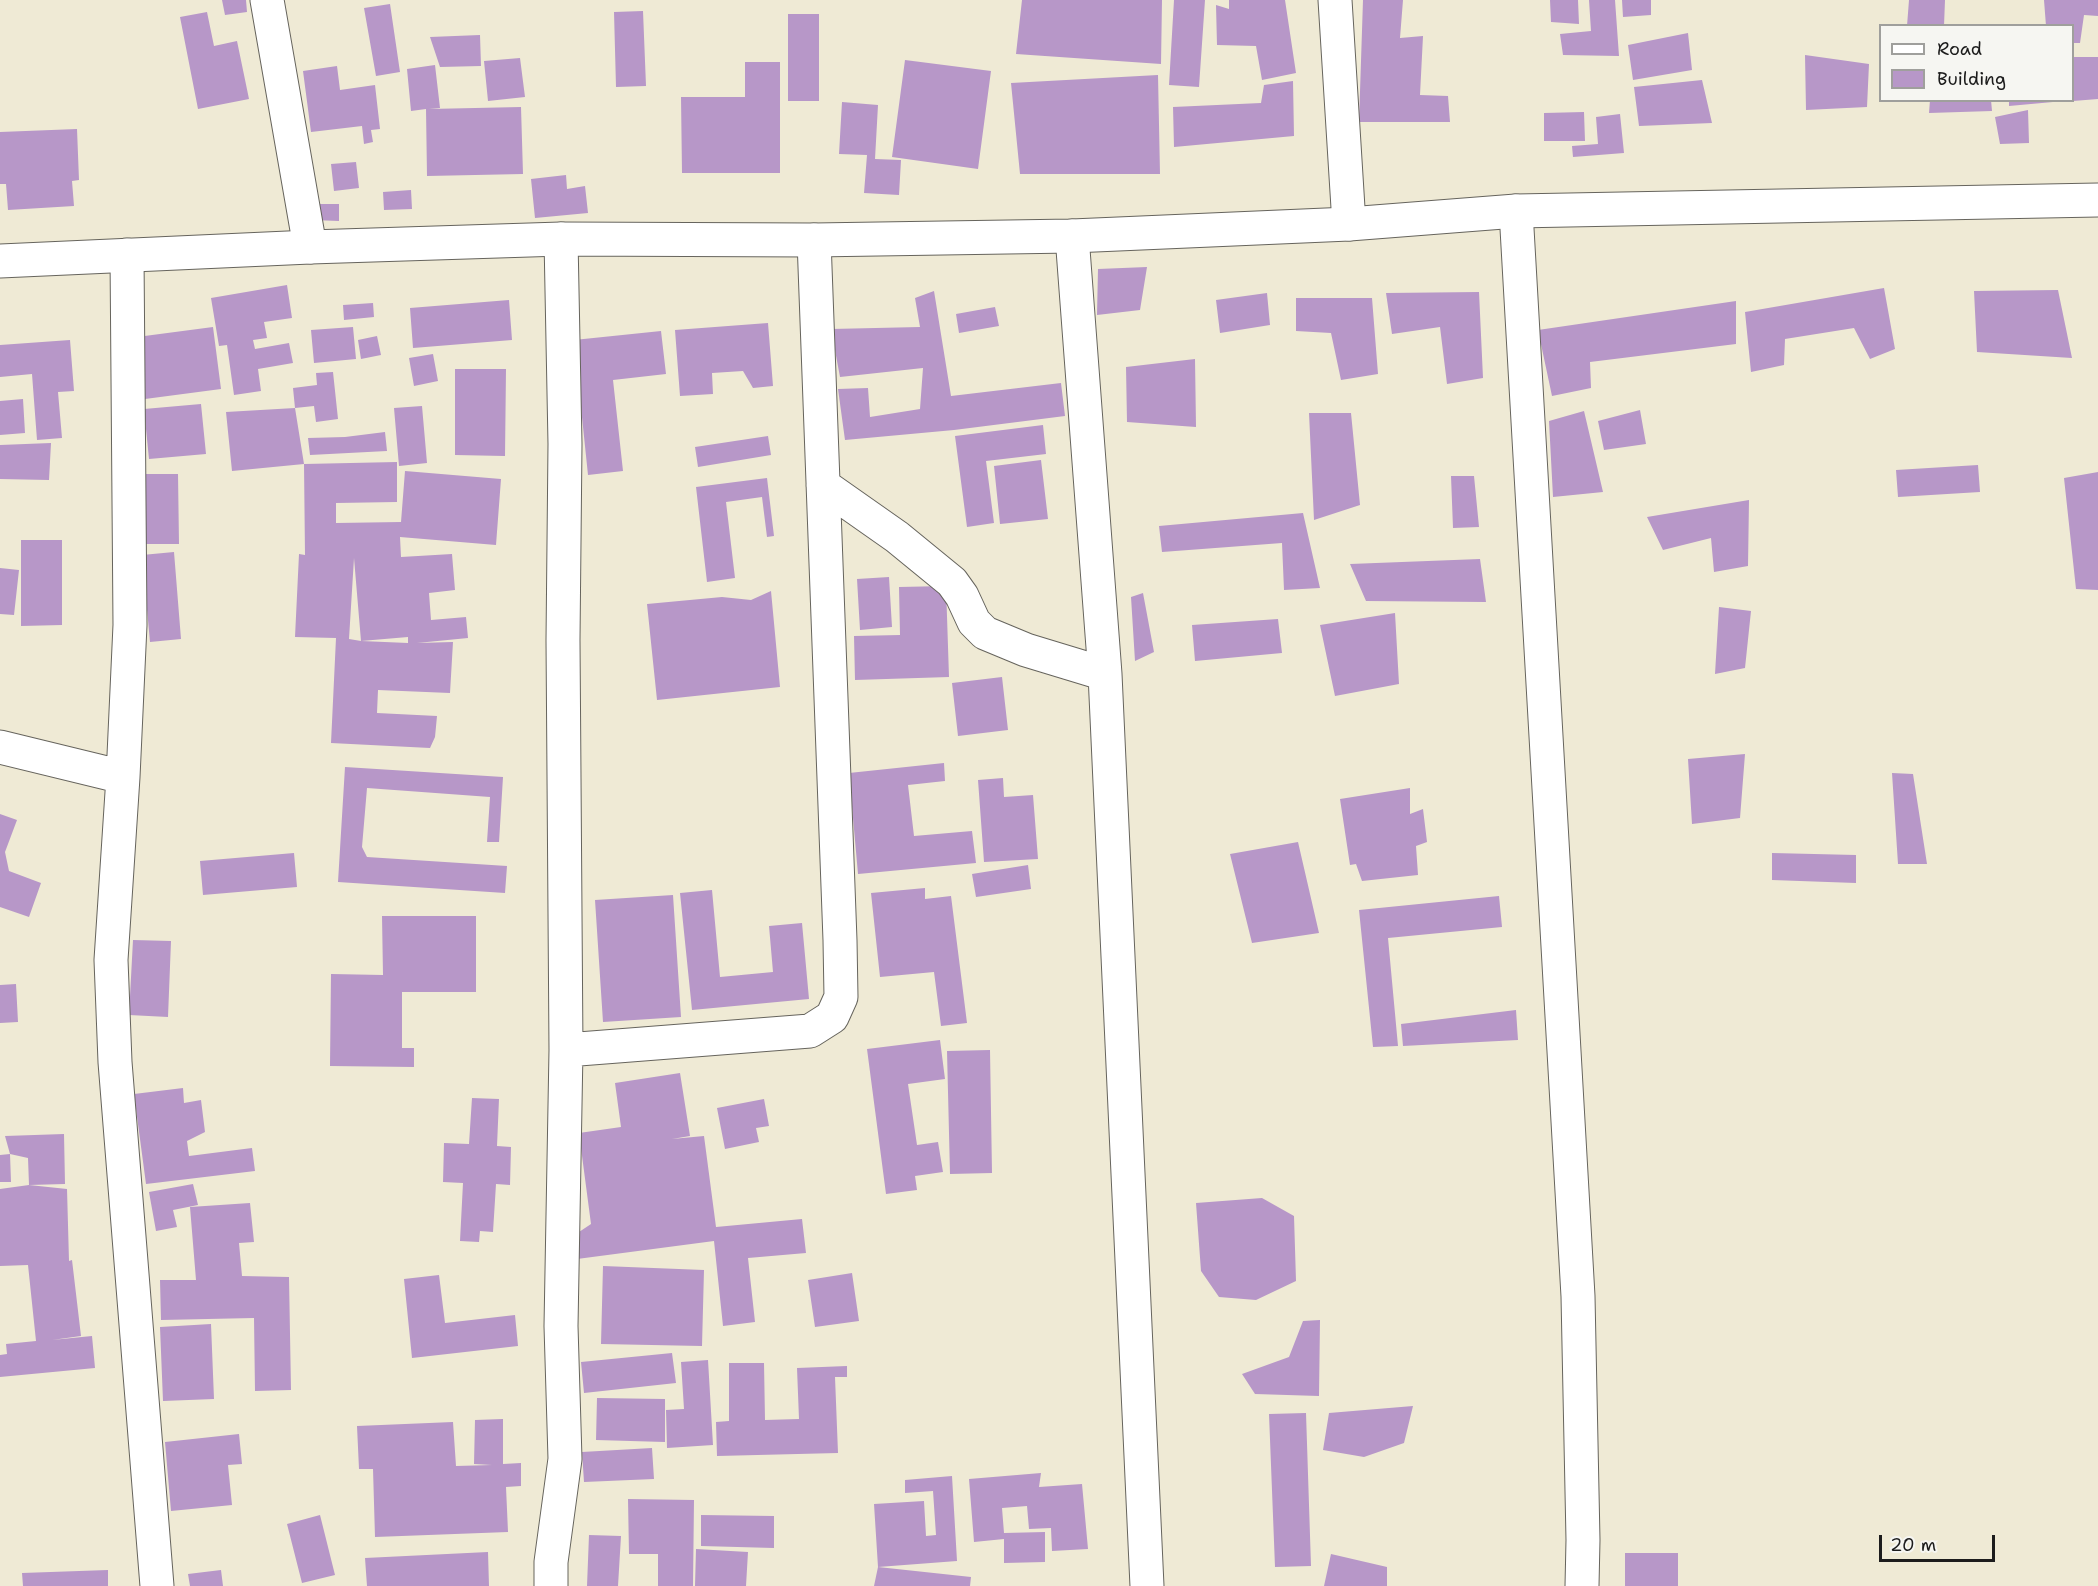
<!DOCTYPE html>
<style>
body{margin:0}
#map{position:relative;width:2098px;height:1586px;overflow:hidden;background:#efead5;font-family:"Shantell Sans",sans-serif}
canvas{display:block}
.legend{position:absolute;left:1879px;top:24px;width:195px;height:78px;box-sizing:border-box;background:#f6f6f2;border:2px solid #9f9f9c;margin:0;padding:8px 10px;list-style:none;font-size:18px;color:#1c1c1c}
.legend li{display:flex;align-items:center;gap:12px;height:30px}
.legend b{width:30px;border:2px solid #9f9f9c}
.scale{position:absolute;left:1879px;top:1535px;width:116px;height:27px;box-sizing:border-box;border:3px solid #1c1c1c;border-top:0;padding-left:8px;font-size:18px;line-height:21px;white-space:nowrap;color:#1c1c1c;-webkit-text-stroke:4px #f6f6f2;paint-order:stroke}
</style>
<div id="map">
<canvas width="2098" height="1586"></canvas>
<ul class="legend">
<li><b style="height:8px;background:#fff"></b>Road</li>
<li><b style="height:16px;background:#b797c8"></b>Building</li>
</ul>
<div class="scale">20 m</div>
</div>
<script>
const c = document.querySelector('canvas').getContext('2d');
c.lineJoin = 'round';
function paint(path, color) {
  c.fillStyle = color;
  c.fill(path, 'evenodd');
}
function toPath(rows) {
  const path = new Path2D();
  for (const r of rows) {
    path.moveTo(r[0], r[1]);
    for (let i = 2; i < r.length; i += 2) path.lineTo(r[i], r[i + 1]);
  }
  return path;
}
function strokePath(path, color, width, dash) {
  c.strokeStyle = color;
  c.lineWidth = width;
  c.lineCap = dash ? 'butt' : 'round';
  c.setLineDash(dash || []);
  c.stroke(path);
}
const building = toPath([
 [222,0,246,0,247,12,225,15],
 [1022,0,1162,0,1161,64,1016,54],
 [1174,0,1205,0,1199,87,1169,85],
 [1229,0,1285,0,1296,73,1262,80,1256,46,1217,45,1216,5,1229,9],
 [1363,0,1403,0,1400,38,1423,36,1420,95,1448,96,1450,122,1359,122],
 [1550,0,1578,0,1579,24,1551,22],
 [1589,0,1615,0,1619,56,1563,55,1560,34,1591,31],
 [1622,0,1651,0,1651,15,1623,17],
 [1909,0,1945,0,1944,26,1907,26],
 [2044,0,2098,0,2098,16,2084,15,2080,43,2073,43,2073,26,2046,26],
 [390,4,400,72,376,76,364,8],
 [643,11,646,86,616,87,614,12],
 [207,12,214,46,237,41,249,99,198,109,180,17],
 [788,14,819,14,819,101,788,101],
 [1688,33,1692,70,1633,80,1628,45],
 [480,35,481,66,440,67,430,37],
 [1805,55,1869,64,1867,107,1806,110],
 [2073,57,2098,57,2098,99,2073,101],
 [520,58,525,97,488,101,484,61],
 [905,60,991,71,978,169,892,157],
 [745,62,780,62,780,173,682,173,681,97,745,97],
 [435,65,440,108,429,109,521,107,523,174,427,176,426,109,411,111,407,69],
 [337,66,340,90,375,85,380,129,371,130,373,142,364,144,362,126,311,132,303,71],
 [1158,75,1160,174,1020,174,1011,83],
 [1702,80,1712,123,1639,126,1634,87],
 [1293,81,1294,136,1174,147,1173,107,1261,103,1264,85],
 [1930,100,1991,100,1992,111,1929,113],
 [2009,100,2053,100,2053,102,2009,106],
 [842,102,878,105,875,159,901,160,899,195,864,193,867,155,839,154],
 [2028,110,2029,143,2000,144,1995,117],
 [1584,112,1585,141,1544,141,1544,113],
 [1620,114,1624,153,1573,157,1572,146,1598,144,1596,117],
 [77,129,79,180,72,181,74,206,8,210,6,184,0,184,0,132],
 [356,162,359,188,334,191,331,164],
 [566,175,567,189,585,186,588,213,535,218,531,179],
 [411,190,412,209,384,210,383,192],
 [314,204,339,204,339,221,313,220],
 [1147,267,1140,310,1097,315,1098,269],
 [287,285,292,318,264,322,267,338,253,340,255,349,289,343,293,363,258,369,261,391,234,395,227,345,219,346,211,298],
 [1884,288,1895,349,1870,359,1854,328,1785,339,1784,365,1751,372,1745,312],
 [2058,290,2072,358,1977,352,1974,291],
 [934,291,951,396,1061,383,1065,416,954,430,845,440,838,389,868,388,870,417,920,409,923,368,840,377,831,329,920,327,915,298],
 [1479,292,1483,378,1447,384,1440,327,1392,334,1386,293],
 [1267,293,1270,325,1220,333,1216,300],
 [1296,298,1372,298,1378,374,1341,380,1331,333,1296,331],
 [509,300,512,340,413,348,410,308],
 [1736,301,1736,344,1590,362,1591,388,1552,396,1538,330],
 [373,303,374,317,344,320,343,305],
 [995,307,999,326,959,333,956,314],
 [768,323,773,386,753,388,743,371,712,373,713,394,680,396,675,330],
 [213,327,221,389,145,399,137,337],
 [353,327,356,359,314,363,311,330],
 [661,331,666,374,613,380,623,471,588,475,574,340],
 [377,336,381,355,361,359,358,340],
 [70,340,74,391,58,392,62,438,37,440,32,374,0,377,0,345],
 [433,354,438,381,414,386,409,358],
 [1195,359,1196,427,1127,422,1126,367],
 [455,369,506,369,505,456,455,455],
 [333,372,338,419,316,422,314,406,295,408,293,388,317,385,316,373],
 [23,399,25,433,0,435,0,401],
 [201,404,206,454,149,459,144,409],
 [422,406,427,463,399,466,394,408],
 [295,408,304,464,232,471,226,412],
 [1640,410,1646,444,1604,450,1598,421],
 [1584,411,1603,492,1553,497,1549,421],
 [1309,413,1351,413,1360,505,1314,520],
 [1043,425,1046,454,986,461,994,523,967,527,955,436],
 [385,432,387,451,310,455,308,438,345,437],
 [768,436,771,455,698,467,695,447],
 [51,443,49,480,0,479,0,445],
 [1041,460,1048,519,1000,524,994,466],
 [397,462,397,502,336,503,336,523,401,522,405,471,501,479,496,545,400,537,401,557,452,554,455,590,429,593,431,620,466,617,468,638,417,643,453,642,450,693,378,690,377,713,437,716,435,737,430,748,331,743,336,638,295,637,299,554,305,555,304,464],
 [354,558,361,641,349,639],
 [408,637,408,643,361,641],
 [1978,465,1980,492,1898,497,1896,470],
 [2098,472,2098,590,2076,589,2064,478],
 [141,474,178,474,179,544,142,544],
 [1451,476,1474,476,1479,527,1453,528],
 [767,478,774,536,767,537,762,497,726,502,735,578,707,582,696,487],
 [1749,500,1748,566,1714,572,1711,538,1663,550,1647,517],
 [1303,513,1320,588,1284,590,1282,543,1162,552,1159,526],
 [21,540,62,540,62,625,21,626],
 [174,552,181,639,150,642,142,555],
 [1480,559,1486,602,1366,601,1350,564],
 [0,568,19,570,14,615,0,614],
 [889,577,892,627,860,630,857,579],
 [946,586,949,677,855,680,854,636,900,635,899,587],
 [771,591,780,687,657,700,647,604,722,597,751,600],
 [1143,593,1154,652,1135,661,1131,597],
 [1719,607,1751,611,1745,668,1715,674],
 [1395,613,1399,684,1335,696,1320,625],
 [1278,619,1282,653,1195,661,1192,625],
 [1002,677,1008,730,958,736,952,683],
 [1745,754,1740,818,1692,824,1688,759],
 [944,763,945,781,908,785,914,836,972,831,976,863,858,874,849,773],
 [345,767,503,777,499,842,487,842,490,797,367,788,362,847,367,857,507,866,505,893,338,882],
 [1892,773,1913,774,1927,864,1898,864],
 [1003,778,1004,797,1033,795,1038,859,984,862,978,780],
 [1410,788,1410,814,1423,809,1427,842,1416,846,1418,875,1362,881,1356,864,1350,865,1340,799],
 [0,814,17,820,5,852,9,871,41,883,29,917,0,907],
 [1298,842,1319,933,1252,943,1230,854],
 [294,853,297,887,203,895,200,861],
 [1772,853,1856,855,1856,883,1772,880],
 [1028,865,1031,889,976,897,972,874],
 [925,888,925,899,951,896,967,1023,941,1026,934,972,880,977,871,893],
 [712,890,720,977,773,972,769,926,802,923,809,999,692,1010,680,893],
 [673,895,681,1017,603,1022,595,900],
 [1499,896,1502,927,1388,938,1398,1046,1373,1047,1359,910],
 [382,916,476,916,476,992,402,992,402,1048,414,1048,414,1067,330,1066,331,974,383,975],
 [133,940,171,941,168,1017,129,1015],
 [16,984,18,1022,0,1023,0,985],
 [1516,1010,1518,1040,1403,1046,1401,1024],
 [940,1040,945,1079,908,1084,917,1145,938,1142,943,1172,915,1176,917,1190,886,1194,867,1049],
 [990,1050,992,1173,950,1174,947,1051],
 [680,1073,690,1136,672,1139,704,1136,716,1227,802,1219,806,1253,748,1258,755,1322,723,1326,714,1241,577,1259,573,1236,591,1224,579,1133,621,1127,615,1083],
 [183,1088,184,1103,201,1100,205,1132,187,1141,189,1156,252,1148,255,1171,146,1184,134,1094],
 [472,1098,499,1099,497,1146,511,1147,510,1185,496,1184,493,1232,480,1231,479,1242,460,1241,463,1183,443,1182,444,1143,469,1144],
 [764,1099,769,1126,756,1128,759,1142,725,1149,717,1108],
 [64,1134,65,1184,29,1185,28,1158,10,1154,5,1136],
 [10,1154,11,1182,0,1182,0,1155],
 [193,1184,198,1205,173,1210,177,1227,156,1231,149,1192],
 [29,1185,67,1189,69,1261,72,1260,81,1336,52,1340,92,1336,95,1368,0,1377,0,1355,7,1354,6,1344,36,1341,28,1265,0,1266,0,1189],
 [1262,1198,1294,1216,1296,1281,1256,1300,1219,1297,1201,1271,1196,1203],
 [250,1203,254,1242,239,1243,242,1276,289,1277,291,1390,255,1391,254,1318,161,1320,160,1280,196,1280,190,1207],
 [603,1266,704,1270,702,1346,601,1344],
 [852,1273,859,1321,815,1327,808,1280],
 [439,1275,445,1323,515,1315,518,1346,412,1358,404,1279],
 [1320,1320,1319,1396,1255,1394,1242,1374,1289,1357,1303,1321],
 [211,1324,214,1399,163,1401,160,1327],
 [672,1353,676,1383,584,1393,581,1362],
 [708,1360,713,1445,667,1448,666,1410,684,1409,681,1362],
 [729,1363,764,1363,765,1420,799,1419,797,1368,847,1366,847,1377,835,1377,838,1453,717,1456,716,1422,729,1421],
 [597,1398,665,1399,665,1442,596,1440],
 [1413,1406,1404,1443,1364,1457,1323,1450,1329,1413],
 [1306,1413,1311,1566,1275,1567,1269,1414],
 [503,1419,503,1464,521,1463,521,1486,506,1487,508,1532,375,1537,373,1469,359,1469,357,1426,453,1422,456,1466,492,1465,474,1464,475,1420],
 [239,1434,242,1464,228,1465,232,1505,171,1511,165,1442],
 [652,1448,654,1479,584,1482,582,1452],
 [1041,1473,1039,1487,1082,1484,1088,1549,1052,1551,1051,1528,1029,1529,1027,1506,1002,1508,1004,1533,1045,1532,1045,1562,1004,1563,1004,1539,974,1542,969,1479],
 [952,1476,957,1561,878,1567,874,1504,924,1501,926,1536,936,1535,933,1491,905,1493,905,1480],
 [628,1499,694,1500,693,1586,658,1586,658,1554,629,1554],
 [320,1515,335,1575,302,1583,287,1524],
 [701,1515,774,1516,774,1548,701,1546],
 [589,1535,621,1536,618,1586,587,1586],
 [696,1549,748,1552,746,1586,695,1586],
 [488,1552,489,1586,367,1586,365,1558],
 [1625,1553,1678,1553,1678,1586,1625,1586],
 [1331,1554,1387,1567,1387,1586,1324,1586],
 [878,1567,971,1577,970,1586,874,1586],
 [108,1570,108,1586,23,1586,22,1573],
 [221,1570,223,1586,190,1586,188,1574]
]);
const minor = toPath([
 [267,0,310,247],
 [1335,0,1349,224],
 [1516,211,1578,1296,1583,1540,1582,1586],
 [1072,236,1105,674,1147,1586],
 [127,255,130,625,123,777,111,960,115,1062,157,1586],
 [823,485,897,537,952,582,962,596,974,622,985,633,1026,650,1105,674],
 [0,747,123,777],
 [566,1050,810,1031,832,1017,841,997,840,940,814,240],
 [551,1586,551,1562,565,1459,561,1326,566,1050,563,640,565,444,561,239]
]);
const major = toPath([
 [0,261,310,247,561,239,814,240,1072,236,1349,224,1516,211,2098,200]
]);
paint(building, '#b797c8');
strokePath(minor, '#66645d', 35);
strokePath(major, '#66645d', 35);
strokePath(minor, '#fff', 33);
strokePath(major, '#fff', 33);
</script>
